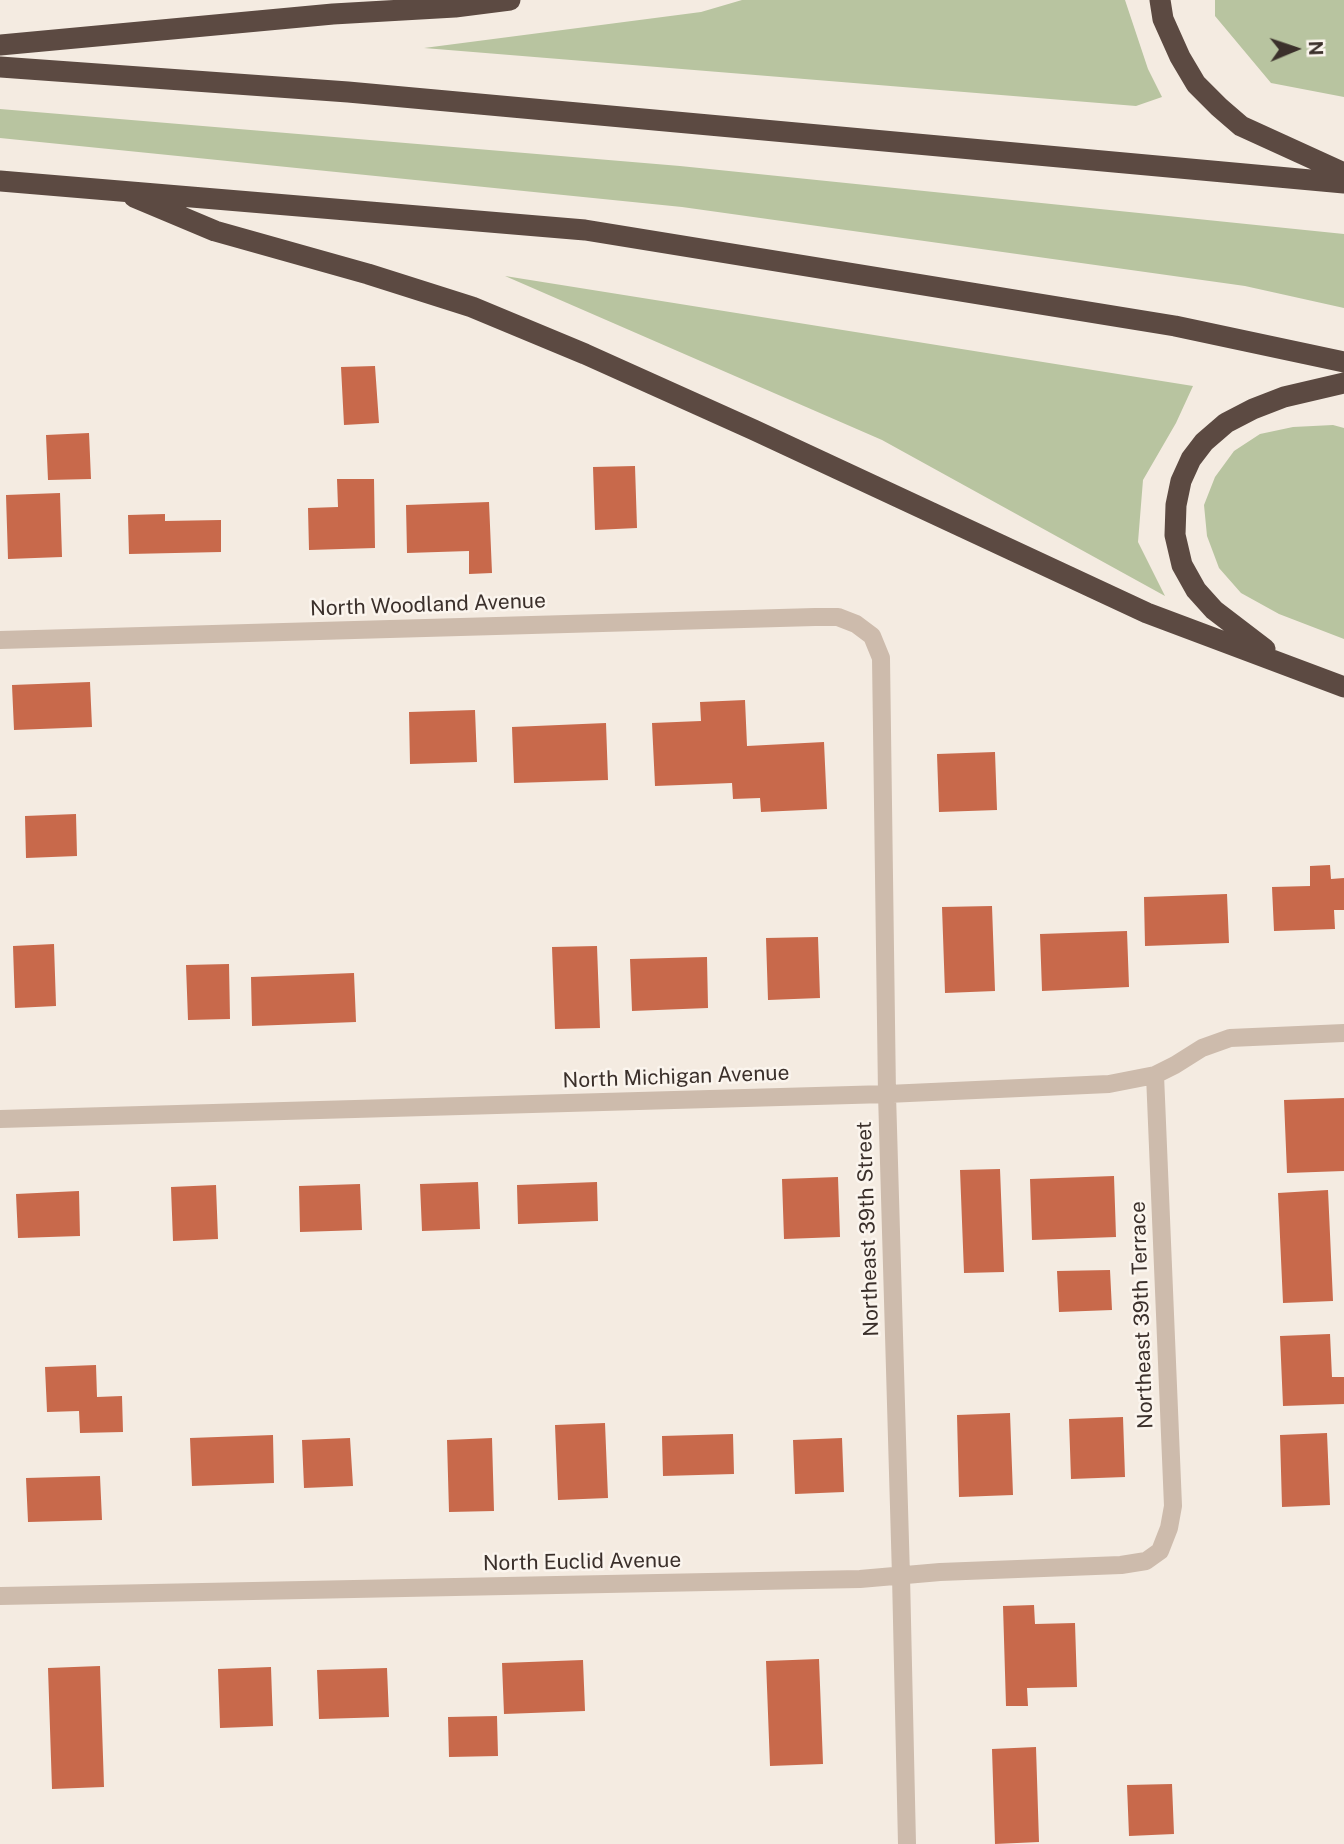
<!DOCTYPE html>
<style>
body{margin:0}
#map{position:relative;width:1344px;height:1844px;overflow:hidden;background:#f4ebe1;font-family:"Public Sans",sans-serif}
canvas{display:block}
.north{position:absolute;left:1260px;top:14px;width:70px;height:70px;-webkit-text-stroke:5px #fbf5ee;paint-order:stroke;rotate:88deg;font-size:19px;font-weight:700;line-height:28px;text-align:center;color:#3b302b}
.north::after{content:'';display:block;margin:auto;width:24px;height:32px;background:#3b302b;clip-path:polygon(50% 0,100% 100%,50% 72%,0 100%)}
</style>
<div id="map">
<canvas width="1344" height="1844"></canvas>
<div class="north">N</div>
</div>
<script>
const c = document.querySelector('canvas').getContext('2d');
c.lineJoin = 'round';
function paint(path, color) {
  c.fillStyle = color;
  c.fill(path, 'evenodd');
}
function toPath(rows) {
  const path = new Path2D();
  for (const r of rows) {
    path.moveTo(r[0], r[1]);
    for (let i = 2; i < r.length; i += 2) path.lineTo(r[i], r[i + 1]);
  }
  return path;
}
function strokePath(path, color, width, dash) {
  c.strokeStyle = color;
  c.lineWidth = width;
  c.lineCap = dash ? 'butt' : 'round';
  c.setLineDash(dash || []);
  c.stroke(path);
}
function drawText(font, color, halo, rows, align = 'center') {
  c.font = font + ' "Public Sans",sans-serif';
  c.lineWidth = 5;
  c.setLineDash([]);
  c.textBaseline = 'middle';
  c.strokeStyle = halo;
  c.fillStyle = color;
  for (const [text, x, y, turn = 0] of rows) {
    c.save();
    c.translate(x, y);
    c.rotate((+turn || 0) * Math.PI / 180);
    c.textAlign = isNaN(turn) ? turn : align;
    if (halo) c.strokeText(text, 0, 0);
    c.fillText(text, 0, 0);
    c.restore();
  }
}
const green = toPath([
 [742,0,1125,0,1148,69,1162,97,1136,106,424,48,701,12],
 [1215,0,1344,0,1344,97,1271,83,1215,16],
 [0,109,680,166,1344,234,1344,308,1245,286,682,207,0,138],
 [505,276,1193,386,1176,423,1143,480,1138,542,1165,596,882,440],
 [1333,425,1344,428,1344,639,1279,614,1241,593,1219,568,1207,536,1204,505,1215,477,1234,451,1260,434,1293,427]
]);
const building = toPath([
 [375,366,379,423,344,425,341,367],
 [89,433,91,479,48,480,46,435],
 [635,466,637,528,595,530,593,467],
 [337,479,374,479,375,548,309,550,308,508,338,507],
 [60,493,62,557,8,559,6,495],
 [489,502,492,573,469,574,469,551,407,553,406,505],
 [165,514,165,521,221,520,221,552,129,554,128,515],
 [90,682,92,727,14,730,12,685],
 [745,700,747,746,824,742,827,809,761,812,760,798,733,799,732,783,655,786,652,723,701,721,700,702],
 [475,710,477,762,410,764,409,712],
 [606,723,608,780,514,783,512,727],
 [995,752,997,810,939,812,937,754],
 [76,814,77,856,26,858,25,816],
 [1330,865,1331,879,1344,878,1344,910,1334,910,1335,929,1274,931,1272,887,1310,886,1310,866],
 [1227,894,1229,943,1145,946,1144,897],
 [992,906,995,991,945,993,942,907],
 [1127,931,1129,987,1042,991,1040,934],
 [818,937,820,998,768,1000,766,938],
 [54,944,56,1006,15,1008,13,946],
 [597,946,600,1028,555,1029,552,947],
 [707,957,708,1008,632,1011,630,959],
 [229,964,230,1019,188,1020,186,965],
 [354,973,356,1022,252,1026,251,977],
 [1344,1098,1344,1171,1287,1173,1284,1100],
 [1000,1169,1004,1272,964,1273,960,1170],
 [1114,1176,1116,1237,1032,1240,1030,1179],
 [838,1177,840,1237,784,1239,782,1179],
 [478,1182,480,1229,422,1231,420,1184],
 [597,1182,598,1221,518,1224,517,1185],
 [360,1184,362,1230,300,1232,299,1186],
 [216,1185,218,1239,173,1241,171,1187],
 [1328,1190,1333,1301,1283,1303,1278,1193],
 [79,1191,80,1236,18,1238,16,1194],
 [1110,1270,1112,1310,1059,1312,1057,1271],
 [1330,1334,1332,1377,1344,1377,1344,1404,1283,1406,1280,1336],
 [96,1365,97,1397,122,1396,123,1432,80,1433,79,1411,47,1412,45,1367],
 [1010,1413,1013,1495,959,1497,957,1415],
 [1123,1417,1125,1477,1071,1479,1069,1419],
 [605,1423,608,1498,558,1500,555,1425],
 [1327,1433,1330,1505,1282,1507,1280,1435],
 [733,1434,734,1474,663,1476,662,1436],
 [273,1435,274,1483,192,1486,190,1438],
 [350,1438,353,1486,304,1488,302,1440],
 [492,1438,494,1511,449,1512,447,1440],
 [842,1438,844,1492,795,1494,793,1440],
 [100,1476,102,1520,28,1522,26,1478],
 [1034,1605,1035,1624,1075,1623,1077,1687,1027,1688,1028,1706,1006,1706,1003,1606],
 [819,1659,823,1764,770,1766,766,1661],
 [583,1660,585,1711,504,1714,502,1663],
 [100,1666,104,1787,52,1789,48,1668],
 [271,1667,273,1726,220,1728,218,1669],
 [387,1668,389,1717,319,1719,317,1670],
 [497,1716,498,1756,449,1757,448,1717],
 [1036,1747,1039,1842,995,1844,992,1749],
 [1172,1784,1174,1834,1129,1836,1127,1785]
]);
const minor = toPath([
 [0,640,815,617,838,617,856,624,872,636,881,658,887,1094,901,1576,907,1844],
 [0,1119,887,1094,1109,1084,1155,1075,1175,1065,1202,1048,1230,1038,1344,1033],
 [0,1596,860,1579,940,1572,1121,1565,1146,1561,1160,1551,1169,1528,1173,1506,1155,1075]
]);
const motorway = toPath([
 [1160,0,1163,19,1180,57,1196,84,1219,107,1241,126,1344,173],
 [0,45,333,14,455,7,510,0],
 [0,67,348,92,1344,183],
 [0,181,585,230,1175,326,1344,362],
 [134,197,215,231,368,274,472,307,585,354,754,430,1147,613,1344,687],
 [1265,649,1214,610,1196,590,1182,565,1175,535,1176,505,1181,481,1191,459,1204,442,1226,423,1253,409,1284,397,1344,383]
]);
const streetNames = [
 ["North Woodland Avenue",428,605,-2],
 ["North Michigan Avenue",676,1077,-2],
 ["Northeast 39th Street",868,1229,-92],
 ["Northeast 39th Terrace",1142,1315,-92],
 ["North Euclid Avenue",582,1562,-1]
];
paint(green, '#b8c4a0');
paint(building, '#c8694b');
strokePath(minor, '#cdbbac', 18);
strokePath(motorway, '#5c4a42', 21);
drawText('21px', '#3b302b', '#fbf5ee', streetNames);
</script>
